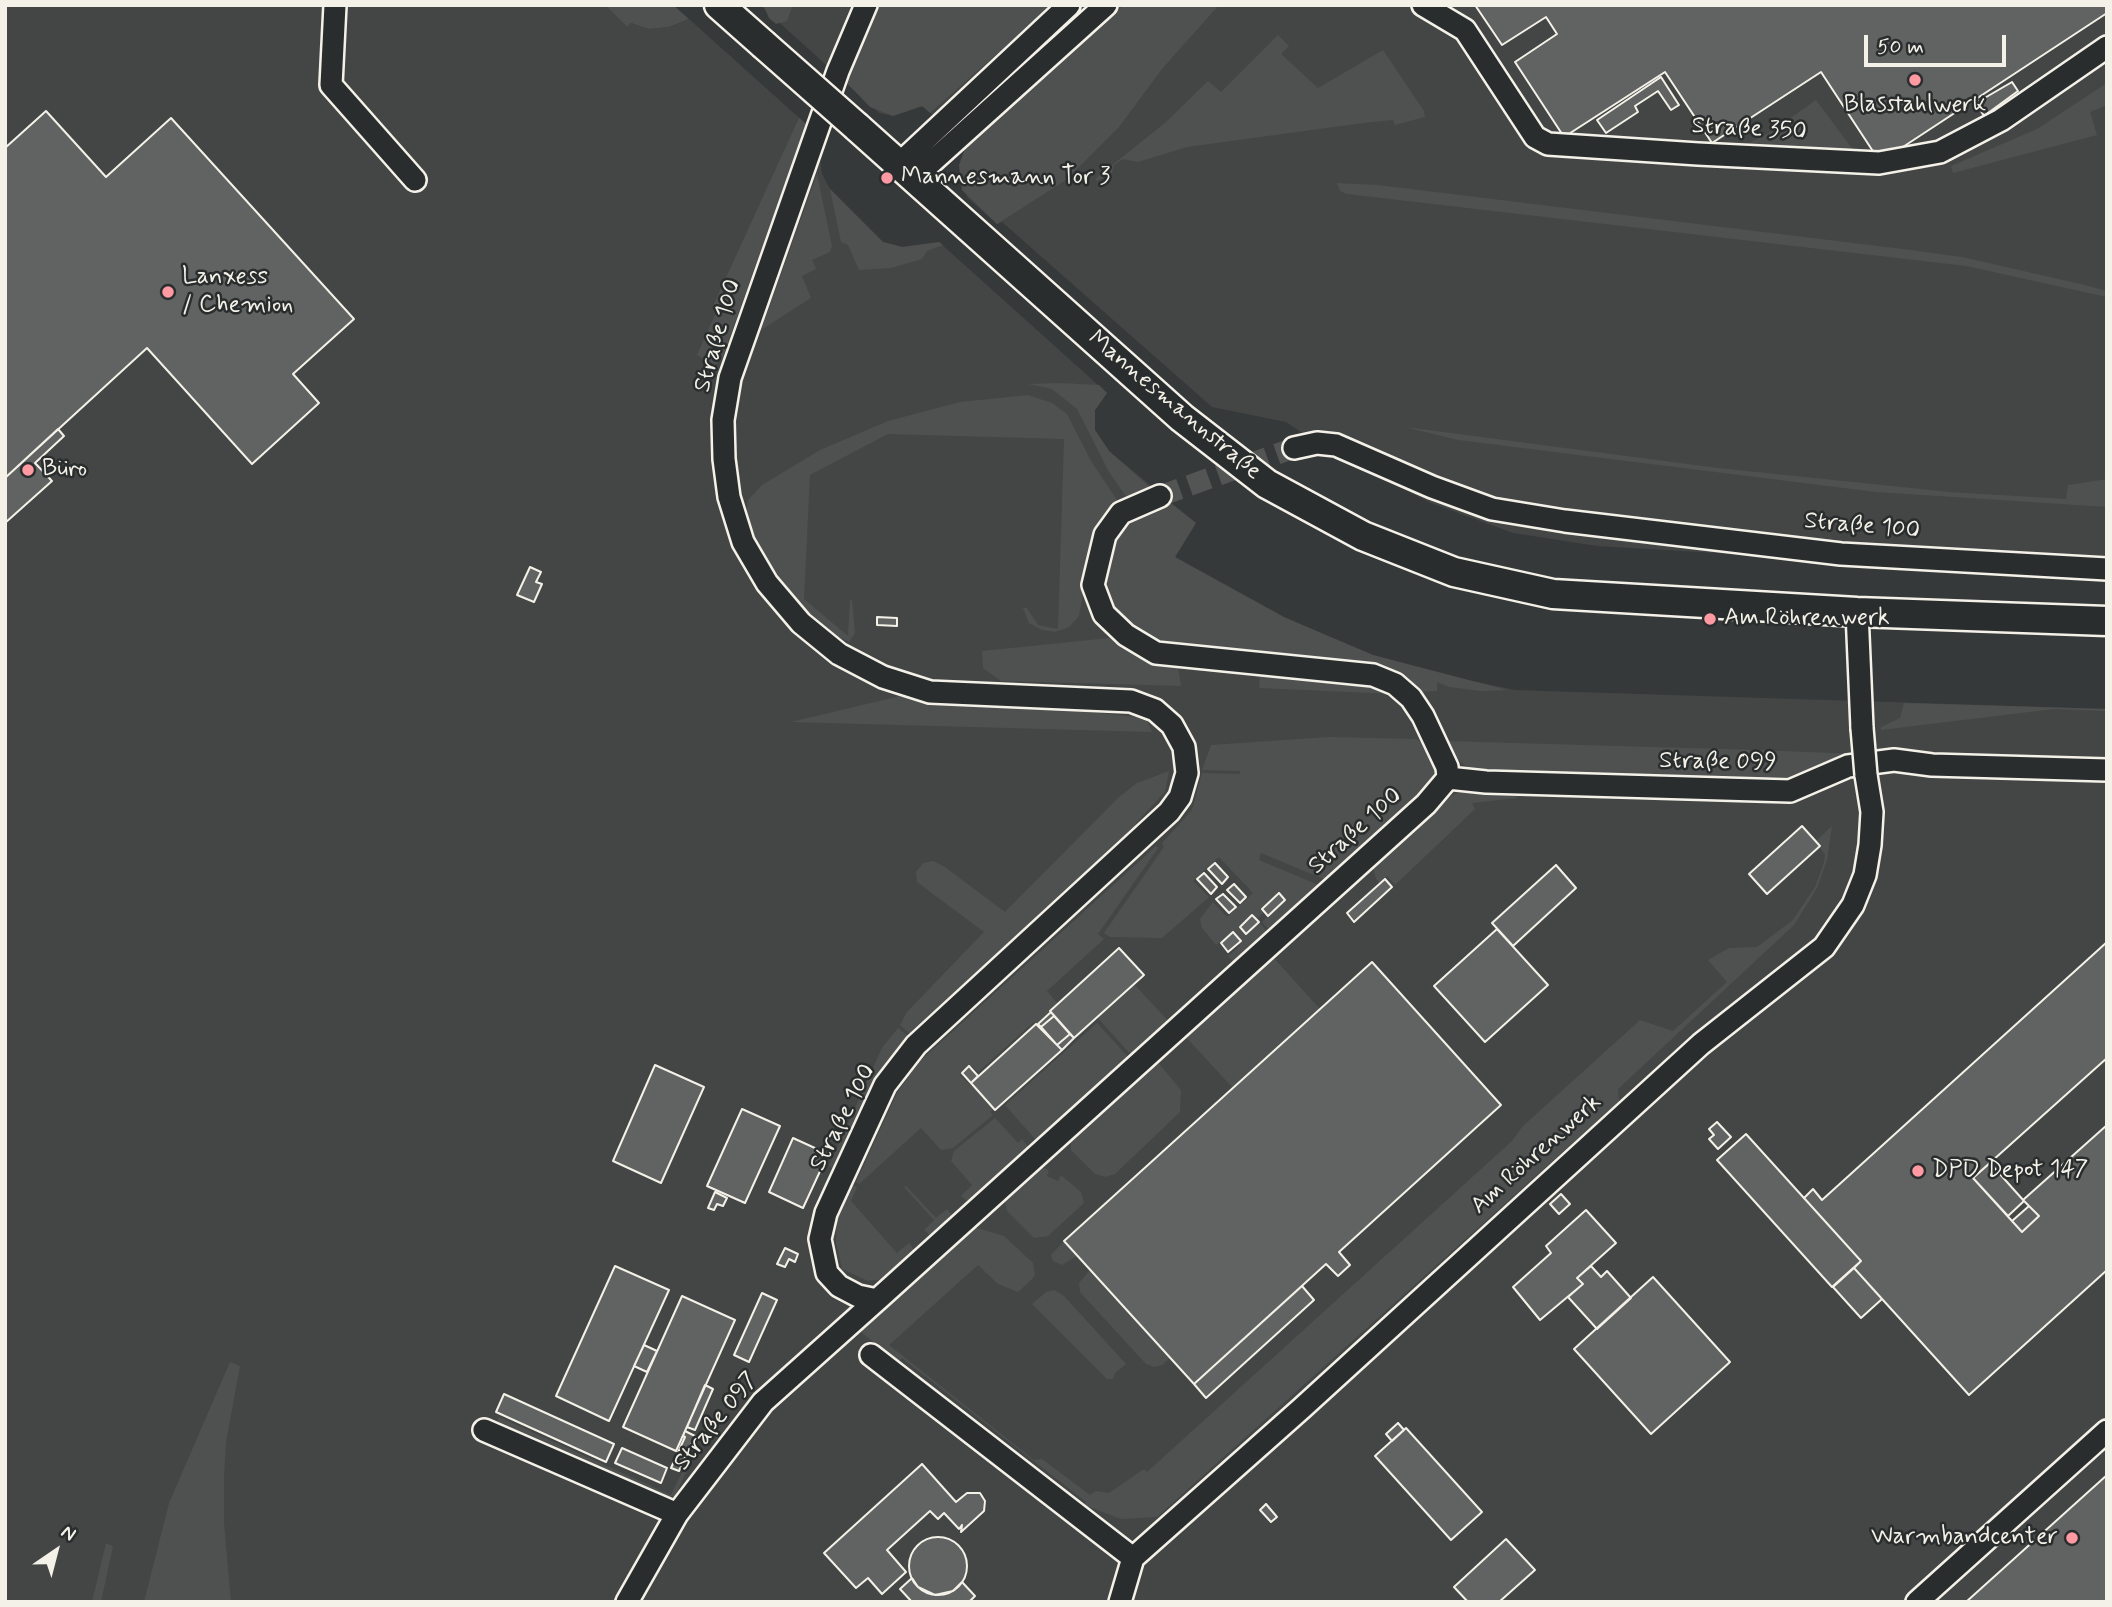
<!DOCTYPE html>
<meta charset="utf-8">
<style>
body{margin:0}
#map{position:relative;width:2112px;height:1607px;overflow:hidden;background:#363939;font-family:Mynerve,sans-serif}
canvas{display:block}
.frame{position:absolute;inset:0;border:7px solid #f4f1e8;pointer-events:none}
.north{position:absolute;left:21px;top:1516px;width:70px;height:70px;-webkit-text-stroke:5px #2a2d2e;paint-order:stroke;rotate:35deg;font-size:19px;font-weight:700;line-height:28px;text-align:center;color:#f4f1e8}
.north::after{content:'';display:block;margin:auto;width:24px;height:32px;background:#f4f1e8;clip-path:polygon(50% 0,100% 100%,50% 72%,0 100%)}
.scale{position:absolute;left:1864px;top:35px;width:142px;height:32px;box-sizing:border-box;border:4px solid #f4f1e8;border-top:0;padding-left:9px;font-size:21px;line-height:24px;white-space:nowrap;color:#f4f1e8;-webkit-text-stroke:5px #2a2d2e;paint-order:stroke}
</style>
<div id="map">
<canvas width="2112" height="1607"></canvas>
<div class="frame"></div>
<div class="north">N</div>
<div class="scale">50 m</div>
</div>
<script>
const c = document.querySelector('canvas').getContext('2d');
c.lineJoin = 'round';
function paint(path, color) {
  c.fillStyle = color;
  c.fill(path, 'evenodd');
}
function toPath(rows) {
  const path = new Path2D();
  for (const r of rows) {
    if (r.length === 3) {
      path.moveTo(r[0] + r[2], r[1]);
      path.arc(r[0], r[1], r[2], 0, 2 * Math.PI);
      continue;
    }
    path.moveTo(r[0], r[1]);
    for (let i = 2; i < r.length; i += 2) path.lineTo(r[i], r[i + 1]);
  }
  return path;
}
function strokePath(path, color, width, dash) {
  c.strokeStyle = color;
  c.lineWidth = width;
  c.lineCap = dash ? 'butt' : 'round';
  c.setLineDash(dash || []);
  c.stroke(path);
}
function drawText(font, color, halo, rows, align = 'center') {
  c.font = font + ' Mynerve,sans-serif';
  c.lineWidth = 5;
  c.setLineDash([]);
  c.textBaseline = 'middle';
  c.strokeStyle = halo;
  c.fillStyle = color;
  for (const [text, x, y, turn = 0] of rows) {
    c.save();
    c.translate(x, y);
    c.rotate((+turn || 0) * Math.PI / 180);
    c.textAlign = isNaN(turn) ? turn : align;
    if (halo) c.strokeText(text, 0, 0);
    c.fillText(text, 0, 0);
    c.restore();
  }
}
const built = toPath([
 [5,5,605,5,627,27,631,23,649,29,669,27,689,19,825,141,820,159,822,174,830,189,883,242,901,247,939,242,1107,393,1095,410,1095,430,1109,451,1196,523,1175,557,1284,618,1373,655,1440,674,1515,690,2107,709,2107,1602,5,1602],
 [760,5,2107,5,2107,576,1597,546,1513,533,1431,503,1332,453,1286,422,1212,407,1002,222,997,224,967,197,958,177,966,146,923,106,893,116,879,113]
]);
const green = toPath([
 [605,5,673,5,689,19,669,27,649,29,631,23,627,27],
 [763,5,793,5,787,21,776,24,769,18],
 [875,5,1052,5,930,113,922,106,893,116,870,107,845,81],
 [1124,5,1219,5,1162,69,1119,127,1066,180,997,224,962,190,959,165,966,146],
 [1278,35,1289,46,1281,54,1318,88,1383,50,1424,111,1425,117,1395,125,1393,120,1363,123,1187,147,1138,162,1123,159,1114,165,1112,173,1097,181,1095,179,1166,122,1208,81,1221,92],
 [2107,83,2107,105,2090,112,2097,135,1953,173,1951,166,2037,129],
 [1816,100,1857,155,1744,149,1743,146,1774,130],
 [799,118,806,124,722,359,715,365,697,355,718,308,713,306],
 [817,174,832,246,830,252,812,260,816,269,802,276,811,298,761,330],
 [1337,183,1378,185,1911,250,1962,257,2085,285,2107,291,2107,297,1966,266,1347,194,1340,191],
 [830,189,883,242,903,247,939,242,943,245,927,251,922,259,891,268,859,270,848,245,841,242],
 [1061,383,1099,385,1107,393,1095,410,1095,430,1109,451,1152,489,1130,502,1109,472,1077,409,1052,389,1028,384],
 [1028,395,1052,403,1067,414,1091,461,1117,500,1093,540,1079,616,1069,627,1055,632,1042,630,1029,623,1023,608,1027,608,1038,625,1058,629,1064,439,888,434,810,475,804,599,848,636,850,600,852,600,855,633,849,642,822,628,793,601,763,559,746,517,748,500,762,485,820,450,888,421,960,402],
 [1405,427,1718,468,1950,492,2066,499,2068,485,2107,479,2107,507,1876,492,1458,440],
 [1169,502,1196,523,1175,557,1284,617,1373,655,1507,690,1481,691,1449,687,1437,682,1437,691,1419,692,1410,679,1393,670,1185,649,1144,637,1111,606,1104,582,1106,563,1117,532,1129,520],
 [1109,638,1145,658,1178,667,1181,686,1001,681,983,668,982,651],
 [1260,674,1369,683,1394,694,1259,688],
 [900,696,950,704,1069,710,1146,718,1152,732,791,722],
 [1904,703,2107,709,2107,711,2054,709,1881,730,1881,727,1900,718],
 [1328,737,1417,739,1428,748,1436,765,1431,784,1328,881,1261,853,1259,860,1321,886,1271,932,1262,922,1285,900,1279,893,1262,909,1264,912,1256,920,1252,916,1240,927,1246,934,1259,922,1269,934,1235,964,1228,956,1240,946,1233,933,1216,945,1202,928,1200,919,1213,902,1227,917,1253,893,1219,857,1193,881,1209,897,1162,938,1110,937,1104,933,1164,847,1162,843,1192,810,1202,773,1240,774,1240,771,1202,770,1211,745],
 [1445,741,1757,750,1907,756,1785,783,1496,773,1467,767,1454,756],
 [1169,771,1165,792,1135,824,1137,827,909,1033,900,1025,907,1012,984,932,917,882,916,872,923,863,933,861,945,867,1005,912,1119,797,1137,783],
 [1476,790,1510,792,1518,798,1472,803,1475,809,1395,885,1387,876,1380,883,1376,879,1372,863,1437,805,1455,794],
 [1832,826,1827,860,1817,888,1794,925,1618,1089,1619,1101,1157,1517,1121,1519,1084,1505,1086,1502,902,1358,898,1362,857,1329,971,1226,1004,1236,1033,1263,1035,1275,1031,1280,1018,1292,998,1284,978,1265,889,1345,1034,1460,1042,1459,1090,1495,1096,1491,1109,1493,1144,1469,1147,1472,1512,1141,1522,1127,1640,1020,1673,1031,1727,982,1708,960,1729,948,1757,947,1793,920,1815,887,1824,863,1825,855,1816,841],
 [1156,846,1158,848,1098,934,1104,939,1047,991,1058,1004,1051,1012,1038,1024,1034,1022,978,1072,972,1066,960,1075,994,1108,990,1112,993,1115,953,1148,941,1150,921,1128,859,1184,856,1182,897,1093,919,1062],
 [1271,955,1320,1009,1233,1088,1183,1034],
 [1134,984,1170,1023,1133,1057,1097,1017],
 [1097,1023,1130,1059,1036,1140,1005,1105],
 [898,1028,908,1036,876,1076,834,1169,829,1166,882,1048],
 [1155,1059,1181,1090,1180,1112,1115,1174,1105,1177,1095,1174,1071,1150,1070,1138],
 [995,1118,1018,1143,1022,1139,1030,1149,970,1203,961,1196,972,1185,951,1161,954,1151],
 [1044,1168,1049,1170,1047,1176,1058,1181,1061,1175,1081,1192,1084,1203,1048,1236,1034,1238,1007,1211,1005,1202,1037,1169],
 [851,1184,857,1187,851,1201,897,1253,909,1243,915,1251,896,1272,883,1279,868,1281,842,1269,836,1242,837,1214],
 [906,1186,936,1218,947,1209,953,1216,932,1237,924,1230,934,1220,904,1187],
 [1064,1241,1077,1256,1062,1265,1053,1261,1051,1255],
 [1090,1270,1170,1358,1162,1365,1154,1367,1146,1364,1080,1292,1079,1283],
 [1054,1290,1064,1296,1126,1364,1115,1373,1113,1379,1107,1379,1032,1304,1046,1292],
 [230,1362,240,1366,226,1442,224,1476,224,1523,231,1602,144,1602,169,1503],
 [499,1417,671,1495,686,1464,689,1466,675,1496,660,1498,513,1432,497,1421],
 [106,1543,113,1546,101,1602,92,1602]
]);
const building = toPath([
 [1475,5,2107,5,2107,13,1880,162,1821,72,1712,143,1665,72,1564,137,1515,62,1557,34,1546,17,1502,45,1475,5],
 [1661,77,1679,105,1671,110,1658,91,1635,106,1638,112,1606,133,1597,120,1661,77],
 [2012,82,2018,91,1984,116,1976,103,2012,82],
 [46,111,106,177,171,118,354,319,293,374,319,403,252,464,147,348,5,478,5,148,46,111],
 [58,429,64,436,35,463,52,481,5,523,5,478,58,429],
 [530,567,541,572,536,582,542,584,534,602,517,595,530,567],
 [877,617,897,618,897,626,877,625,877,617],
 [1802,826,1820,846,1767,894,1749,874,1802,826],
 [1215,863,1228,877,1222,884,1208,869,1215,863],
 [1556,865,1576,888,1513,946,1492,923,1556,865],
 [1204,873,1217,887,1211,894,1197,879,1204,873],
 [1385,879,1392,887,1354,922,1347,913,1385,879],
 [1234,884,1246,897,1240,903,1227,890,1234,884],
 [1279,893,1285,900,1268,916,1262,909,1279,893],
 [1223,894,1236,907,1229,913,1216,899,1223,894],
 [1252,915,1259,922,1246,934,1240,927,1252,915],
 [1497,929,1548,985,1485,1042,1434,986,1497,929],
 [1233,932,1241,941,1228,952,1221,943,1233,932],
 [2107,942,2107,1058,1973,1178,2022,1232,2039,1216,2023,1200,2107,1125,2107,1270,1969,1395,1854,1268,1861,1261,1804,1198,1813,1189,1822,1200,2107,942],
 [1119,948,1144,975,1074,1038,1050,1011,1119,948],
 [1372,962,1501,1105,1339,1252,1350,1265,1338,1276,1326,1264,1194,1384,1064,1241,1372,962],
 [1051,1012,1054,1016,1041,1027,1038,1024,1051,1012],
 [1054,1016,1070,1034,1057,1045,1041,1027,1054,1016],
 [1036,1024,1062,1050,995,1110,971,1083,1036,1024],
 [1070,1034,1074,1038,1062,1050,1057,1045,1070,1034],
 [655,1065,704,1087,661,1183,613,1161,655,1065],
 [969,1066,978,1076,971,1083,962,1073,969,1066],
 [742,1109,780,1126,745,1203,707,1186,742,1109],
 [1717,1122,1731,1137,1718,1149,1709,1139,1714,1135,1709,1129,1717,1122],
 [1746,1134,1861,1261,1832,1287,1717,1160,1746,1134],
 [793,1138,828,1154,803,1208,769,1192,793,1138],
 [1990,1163,2024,1201,2008,1216,1973,1178,1990,1163],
 [715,1192,727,1198,723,1206,717,1204,714,1210,708,1208,715,1192],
 [1561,1194,1570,1204,1559,1214,1550,1204,1561,1194],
 [2029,1206,2039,1216,2022,1232,2012,1221,2029,1206],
 [1586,1210,1616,1243,1577,1278,1583,1284,1540,1320,1513,1287,1551,1253,1546,1246,1586,1210],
 [785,1248,798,1254,795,1262,789,1259,785,1267,777,1264,785,1248],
 [615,1266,669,1290,609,1421,556,1396,615,1266],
 [1591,1266,1601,1277,1607,1271,1631,1298,1597,1329,1568,1297,1583,1284,1577,1278,1591,1266],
 [1854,1268,1882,1299,1861,1318,1833,1287,1854,1268],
 [1653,1277,1730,1362,1651,1434,1574,1349,1653,1277],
 [1302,1286,1314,1300,1206,1398,1194,1384,1302,1286],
 [762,1293,777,1300,749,1362,734,1355,762,1293],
 [682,1296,735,1320,676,1451,623,1427,682,1296],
 [644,1345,657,1351,647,1372,634,1366,644,1345],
 [705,1385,713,1389,695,1430,687,1427,705,1385],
 [504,1394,614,1444,606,1462,496,1412,504,1394],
 [1398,1423,1404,1430,1392,1441,1386,1434,1398,1423],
 [1406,1428,1482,1512,1451,1540,1375,1456,1406,1428],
 [685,1431,695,1436,679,1471,671,1468,685,1437,683,1436,685,1431],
 [622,1448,667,1468,661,1483,615,1463,622,1448],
 [922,1464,956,1502,967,1493,980,1493,985,1501,984,1511,961,1532,962,1525,959,1529,944,1513,938,1519,930,1511,887,1550,906,1572,882,1594,868,1578,856,1588,824,1553,922,1464],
 [2107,1475,2107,1602,1966,1602,2107,1475],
 [1266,1504,1277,1517,1271,1522,1260,1510,1266,1504],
 [938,1566,29],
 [1506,1539,1535,1570,1499,1602,1468,1602,1454,1587,1506,1539],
 [912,1578,918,1587,935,1595,953,1591,962,1582,975,1596,969,1602,912,1602,900,1589,912,1578]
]);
const streetTunnel = toPath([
 [1160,496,1294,448]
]);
const street = toPath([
 [335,5,331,85,415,180],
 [866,5,838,71,730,378,723,420,724,459,729,497,743,542,767,583,801,623,839,654,883,677,930,692,1131,701,1155,710,1172,725,1184,747,1187,773,1180,797,1169,812,916,1045,885,1085,826,1213,820,1239,827,1273,839,1286,858,1296,877,1300,1426,804,1448,778,1447,767,1423,716,1411,698,1395,684,1373,675,1156,653,1126,635,1104,614,1093,585,1105,535,1121,513,1160,496],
 [1423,5,1465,30,1535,137,1548,144,1698,154,1879,163,1940,152,2001,120,2107,47],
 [899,164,1069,5],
 [914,178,1106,5],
 [1294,448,1317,443,1336,445,1432,487,1492,509,1565,521,1841,554,2107,569],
 [1857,612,1862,728],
 [1448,778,1486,782,1790,791,1848,766,1894,760,1932,765,2107,770],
 [871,1355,1133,1558],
 [484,1430,677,1514],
 [627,1602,677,1514,763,1402,877,1300],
 [1120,1602,1133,1558,1302,1408,1701,1044,1824,947,1853,905,1865,875,1870,845,1872,812,1866,775],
 [1917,1602,2107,1431]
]);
const secondary = toPath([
 [719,5,763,44],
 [857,127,1182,418,1267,484,1363,536,1454,572,1553,594,1857,612,2107,621]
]);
const streetBridge = toPath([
 [1862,728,1866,775]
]);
const secondaryBridge = toPath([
 [763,44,857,127]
]);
const markers = [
 [1915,80,7,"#ff9aa2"],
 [887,178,7,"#ff9aa2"],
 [168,292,7,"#ff9aa2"],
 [28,470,7,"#ff9aa2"],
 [1710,619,7,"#ff9aa2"],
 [1918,1171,7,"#ff9aa2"],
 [2072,1538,7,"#ff9aa2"]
];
const poiNames = [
 ["Blasstahlwerk",1915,106,"center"],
 ["Mannesmann Tor 3",901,178],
 ["Lanxess",182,278],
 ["/ Chemion",182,306],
 ["Büro",42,470],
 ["Am Röhrenwerk",1724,619],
 ["DPD Depot 147",1932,1171],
 ["Warmbandcenter",2058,1538,"right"]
];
const streetNames = [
 ["Straße 350",1749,130,3],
 ["Straße 100",719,336,-74],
 ["Mannesmannstraße",1174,406,40],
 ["Straße 100",1862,527,5],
 ["Straße 099",1718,763,1],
 ["Straße 100",1356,832,-42],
 ["Straße 100",844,1118,-63],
 ["Am Röhrenwerk",1537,1155,-42],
 ["Straße 097",717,1422,-51]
];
paint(built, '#434645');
paint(green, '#4e514f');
paint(building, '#616362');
strokePath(building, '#f4f1e8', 2);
strokePath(streetTunnel, '#525553', 21, [21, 10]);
strokePath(street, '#f4f1e8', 26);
strokePath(secondary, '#f4f1e8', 33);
strokePath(street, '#2a2d2e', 21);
strokePath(secondary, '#2a2d2e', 28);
strokePath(streetBridge, '#f4f1e8', 26, []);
strokePath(secondaryBridge, '#f4f1e8', 33, []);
strokePath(streetBridge, '#2a2d2e', 21);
strokePath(secondaryBridge, '#2a2d2e', 28);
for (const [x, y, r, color] of markers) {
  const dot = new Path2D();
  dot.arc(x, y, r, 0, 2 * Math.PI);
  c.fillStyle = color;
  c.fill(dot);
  strokePath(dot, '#2a2d2e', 2.5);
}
drawText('24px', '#f4f1e8', '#2a2d2e', poiNames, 'left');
drawText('24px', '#f4f1e8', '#2a2d2e', streetNames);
</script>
